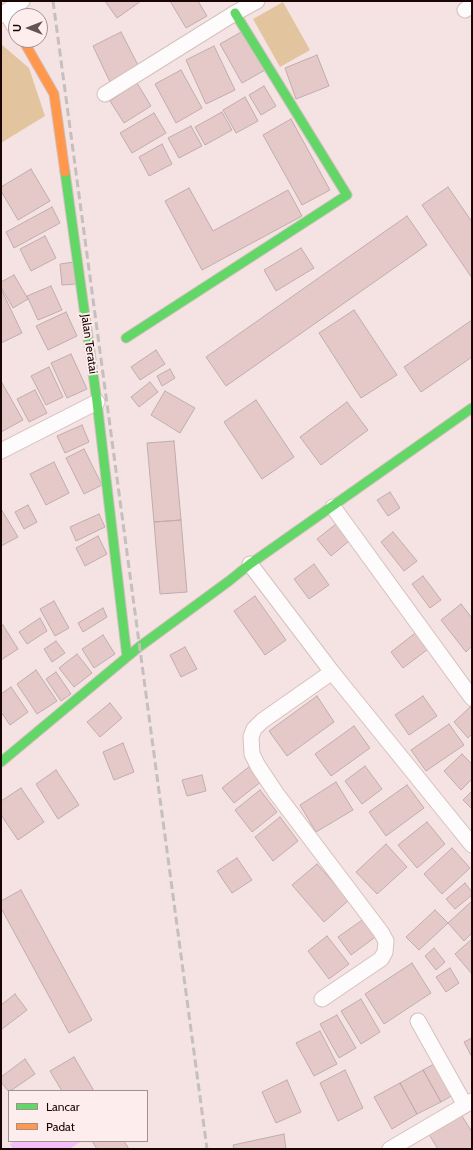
<!DOCTYPE html>
<style>
body{margin:0}
#map{position:relative;width:473px;height:1150px;overflow:hidden;background:#f4e3e2;font-family:Cabin,sans-serif}
canvas{display:block}
.frame{position:absolute;inset:0;border:2px solid #1a0404;pointer-events:none}
.legend{position:absolute;left:8px;top:1090px;width:140px;height:52px;box-sizing:border-box;background:#fdeeed;border:1px solid #a29090;margin:0;padding:5px 7px;list-style:none;font-size:12px;color:#1a0404}
.legend li{display:flex;align-items:center;gap:8px;height:20px}
.legend b{width:20px;border:1px solid #a29090}
.north{position:absolute;left:8px;top:8px;width:40px;height:40px;box-sizing:border-box;background:#fdeeed;border:1px solid #a29090;border-radius:50%;rotate:270deg;font-size:11px;font-weight:700;line-height:16px;text-align:center;color:#1a0404}
.north::after{content:'';display:block;margin:auto;width:14px;height:18px;background:#665252;clip-path:polygon(50% 0,100% 100%,50% 72%,0 100%)}
</style>
<div id="map">
<canvas width="473" height="1150"></canvas>
<div class="frame"></div>
<ul class="legend">
<li><b style="height:5px;background:#63d668"></b>Lancar</li>
<li><b style="height:5px;background:#ff974d"></b>Padat</li>
</ul>
<div class="north">U</div>
</div>
<script>
const c = document.querySelector('canvas').getContext('2d');
c.lineJoin = 'round';
function paint(path, color) {
  c.fillStyle = color;
  c.fill(path, 'evenodd');
}
function toPath(rows) {
  const path = new Path2D();
  for (const r of rows) {
    path.moveTo(r[0], r[1]);
    for (let i = 2; i < r.length; i += 2) path.lineTo(r[i], r[i + 1]);
  }
  return path;
}
function strokePath(path, color, width, dash) {
  c.strokeStyle = color;
  c.lineWidth = width;
  c.lineCap = dash ? 'butt' : 'round';
  c.setLineDash(dash || []);
  c.stroke(path);
}
function drawText(font, color, halo, rows, align = 'center') {
  c.font = font + ' Cabin,sans-serif';
  c.lineWidth = 4;
  c.setLineDash([]);
  c.textBaseline = 'middle';
  c.strokeStyle = halo;
  c.fillStyle = color;
  for (const [text, x, y, turn = 0] of rows) {
    c.save();
    c.translate(x, y);
    c.rotate((+turn || 0) * Math.PI / 180);
    c.textAlign = isNaN(turn) ? turn : align;
    if (halo) c.strokeText(text, 0, 0);
    c.fillText(text, 0, 0);
    c.restore();
  }
}
const green = toPath([
 [283,2,310,50,280,67,253,19],
 [1,44,29,68,45,116,1,143]
]);
const water = toPath([
 [15,1141,82,1141,69,1149,13,1149,10,1144]
]);
const building = toPath([
 [105,1,141,1,117,18,105,1],
 [170,1,198,1,207,16,186,28,170,1],
 [243,31,265,70,242,83,220,44,243,31],
 [121,32,139,67,110,82,93,46,121,32],
 [214,46,235,90,206,104,186,60,214,46],
 [317,55,329,86,296,99,285,68,317,55],
 [181,70,202,108,176,123,155,84,181,70],
 [137,83,151,106,124,123,110,101,137,83],
 [264,86,276,106,261,115,249,95,264,86],
 [245,97,258,121,236,133,223,110,245,97],
 [222,112,232,130,205,145,195,127,222,112],
 [154,113,166,133,132,153,120,133,154,113],
 [291,119,330,190,302,205,263,135,291,119],
 [191,126,202,146,179,158,168,138,191,126],
 [162,144,172,164,149,176,139,157,162,144],
 [31,169,50,201,18,220,1,191,1,187,31,169],
 [448,187,472,222,472,278,422,205,448,187],
 [189,188,213,231,288,190,302,216,202,270,165,201,189,188],
 [52,207,60,223,14,248,6,232,52,207],
 [407,216,427,245,226,386,206,357,407,216],
 [45,236,56,258,31,271,20,249,45,236],
 [301,248,314,268,276,291,264,270,301,248],
 [74,262,76,284,62,285,60,264,74,262],
 [14,275,28,299,13,308,1,287,1,282,14,275],
 [51,286,62,310,38,320,27,296,51,286],
 [1,289,22,333,1,343,1,289],
 [354,310,397,375,361,398,319,333,354,310],
 [66,312,77,336,48,350,36,326,66,312],
 [472,320,472,357,421,392,404,367,472,320],
 [156,350,165,364,140,380,131,367,156,350],
 [71,354,87,389,67,398,51,363,71,354],
 [49,367,63,397,46,405,31,376,49,367],
 [170,369,175,378,162,386,157,376,170,369],
 [1,381,23,420,1,432,1,381],
 [150,382,158,392,139,407,131,397,150,382],
 [35,390,47,413,29,422,17,399,35,390],
 [165,391,195,408,180,433,151,415,165,391],
 [256,400,294,457,262,479,224,422,256,400],
 [347,402,368,430,321,465,300,437,347,402],
 [82,425,89,442,65,453,57,436,82,425],
 [174,441,181,520,154,522,147,443,174,441],
 [84,449,102,485,84,494,66,458,84,449],
 [54,462,69,493,46,505,30,474,54,462],
 [390,492,400,508,388,516,377,500,390,492],
 [28,505,37,522,24,529,15,512,28,505],
 [1,509,18,537,1,546,1,509],
 [99,514,105,527,76,541,70,527,99,514],
 [181,520,187,592,160,594,154,522,181,520],
 [336,524,349,541,331,556,317,539,336,524],
 [393,532,417,561,404,571,381,542,393,532],
 [98,536,107,554,85,566,76,548,98,536],
 [314,564,329,585,309,599,294,579,314,564],
 [423,576,441,600,430,608,412,584,423,576],
 [255,596,286,640,265,655,234,611,255,596],
 [54,601,69,628,55,636,40,609,54,601],
 [461,604,472,618,472,646,466,652,441,620,461,604],
 [103,608,107,617,83,632,78,623,103,608],
 [40,618,47,631,27,644,19,632,40,618],
 [3,625,18,649,1,660,1,626,3,625],
 [419,630,432,646,403,668,391,652,419,630],
 [103,635,115,654,94,668,82,649,103,635],
 [56,641,65,653,52,662,44,649,56,641],
 [185,647,197,669,181,677,170,655,185,647],
 [77,654,92,673,74,687,59,668,77,654],
 [36,670,57,701,37,714,17,684,36,670],
 [56,672,71,694,61,701,46,679,56,672],
 [11,687,28,712,10,725,1,712,1,694,11,687],
 [317,696,334,722,287,756,269,731,317,696],
 [423,696,437,716,409,735,395,715,423,696],
 [110,703,122,718,100,737,87,722,110,703],
 [470,707,472,709,472,734,468,738,454,722,470,707],
 [449,724,464,745,426,771,411,750,449,724],
 [354,726,370,748,331,776,315,754,354,726],
 [123,743,134,772,114,780,103,752,123,743],
 [462,754,472,764,472,779,461,790,444,771,462,754],
 [250,766,262,781,234,803,222,788,250,766],
 [365,766,382,789,362,804,345,781,365,766],
 [56,770,79,805,58,819,36,784,56,770],
 [202,775,206,791,187,796,182,780,202,775],
 [336,782,353,810,316,832,300,805,336,782],
 [407,785,424,808,386,836,369,812,407,785],
 [21,788,44,822,18,840,1,815,1,801,21,788],
 [260,790,277,812,252,832,235,810,260,790],
 [472,791,472,809,463,800,472,791],
 [280,817,298,841,273,861,255,837,280,817],
 [427,822,445,844,417,868,398,845,427,822],
 [386,844,407,867,377,894,356,872,386,844],
 [452,848,470,868,442,894,424,874,452,848],
 [237,858,252,880,232,893,217,871,237,858],
 [317,864,349,900,324,922,292,885,317,864],
 [465,883,472,892,472,895,455,909,446,899,465,883],
 [21,890,92,1020,69,1033,1,908,1,901,21,890],
 [472,901,472,933,464,941,448,923,472,901],
 [435,910,448,923,419,950,406,937,435,910],
 [365,918,378,935,351,955,338,937,365,918],
 [327,936,349,964,329,979,308,951,327,936],
 [472,939,472,974,455,954,472,939],
 [434,948,445,962,436,970,425,956,434,948],
 [412,963,431,993,384,1024,365,994,412,963],
 [450,968,459,983,446,992,436,977,450,968],
 [15,994,27,1010,2,1029,1,1027,1,1005,15,994],
 [361,999,380,1032,361,1044,341,1011,361,999],
 [337,1015,356,1048,339,1058,320,1024,337,1015],
 [320,1031,337,1064,314,1076,296,1043,320,1031],
 [472,1038,472,1057,464,1042,472,1038],
 [74,1057,94,1091,62,1091,50,1071,74,1057],
 [25,1059,35,1074,9,1092,1,1082,1,1077,25,1059],
 [436,1063,453,1095,441,1102,423,1070,436,1063],
 [345,1070,363,1108,338,1121,320,1083,345,1070],
 [423,1070,441,1102,417,1114,400,1083,423,1070],
 [287,1080,301,1112,276,1123,262,1092,287,1080],
 [400,1083,417,1114,392,1129,374,1097,400,1083],
 [460,1113,472,1132,472,1149,438,1149,428,1133,460,1113],
 [284,1134,286,1149,234,1149,233,1145,284,1134],
 [92,1141,124,1141,129,1149,97,1149,92,1141]
]);
const street = toPath([
 [465,10,472,5],
 [6,12,16,29],
 [1,15,22,1],
 [105,94,235,13,257,1],
 [1,451,97,402],
 [333,507,472,698],
 [250,564,332,672,472,845],
 [322,999,381,959,385,952,386,941,381,932,276,793,258,766,252,754,251,737,254,729,262,721,332,672],
 [418,1021,465,1105],
 [390,1149,472,1101]
]);
const fast = toPath([
 [65,172,97,402,127,657],
 [126,338,347,195,235,13],
 [1,762,139,647,229,581,250,564,472,408]
]);
const slow = toPath([
 [23,40,54,94,65,172]
]);
const rail = toPath([
 [53,1,207,1149]
]);
const streetNames = [
 ["Jalan Teratai",89,344,82]
];
paint(green, '#e2c59e');
paint(water, '#f2bff6');
paint(building, '#e5c9c8');
strokePath(building, '#c0acac', 1);
strokePath(street, '#d5c0bf', 17);
strokePath(fast, '#d5c0bf', 11);
strokePath(slow, '#d5c0bf', 11);
strokePath(street, '#fdfbfb', 15);
strokePath(fast, '#63d668', 9);
strokePath(slow, '#ff974d', 9);
strokePath(rail, '#c5bfbf', 3, [8, 4]);
drawText('12px', '#1a0404', '#fdeeed', streetNames);
</script>
